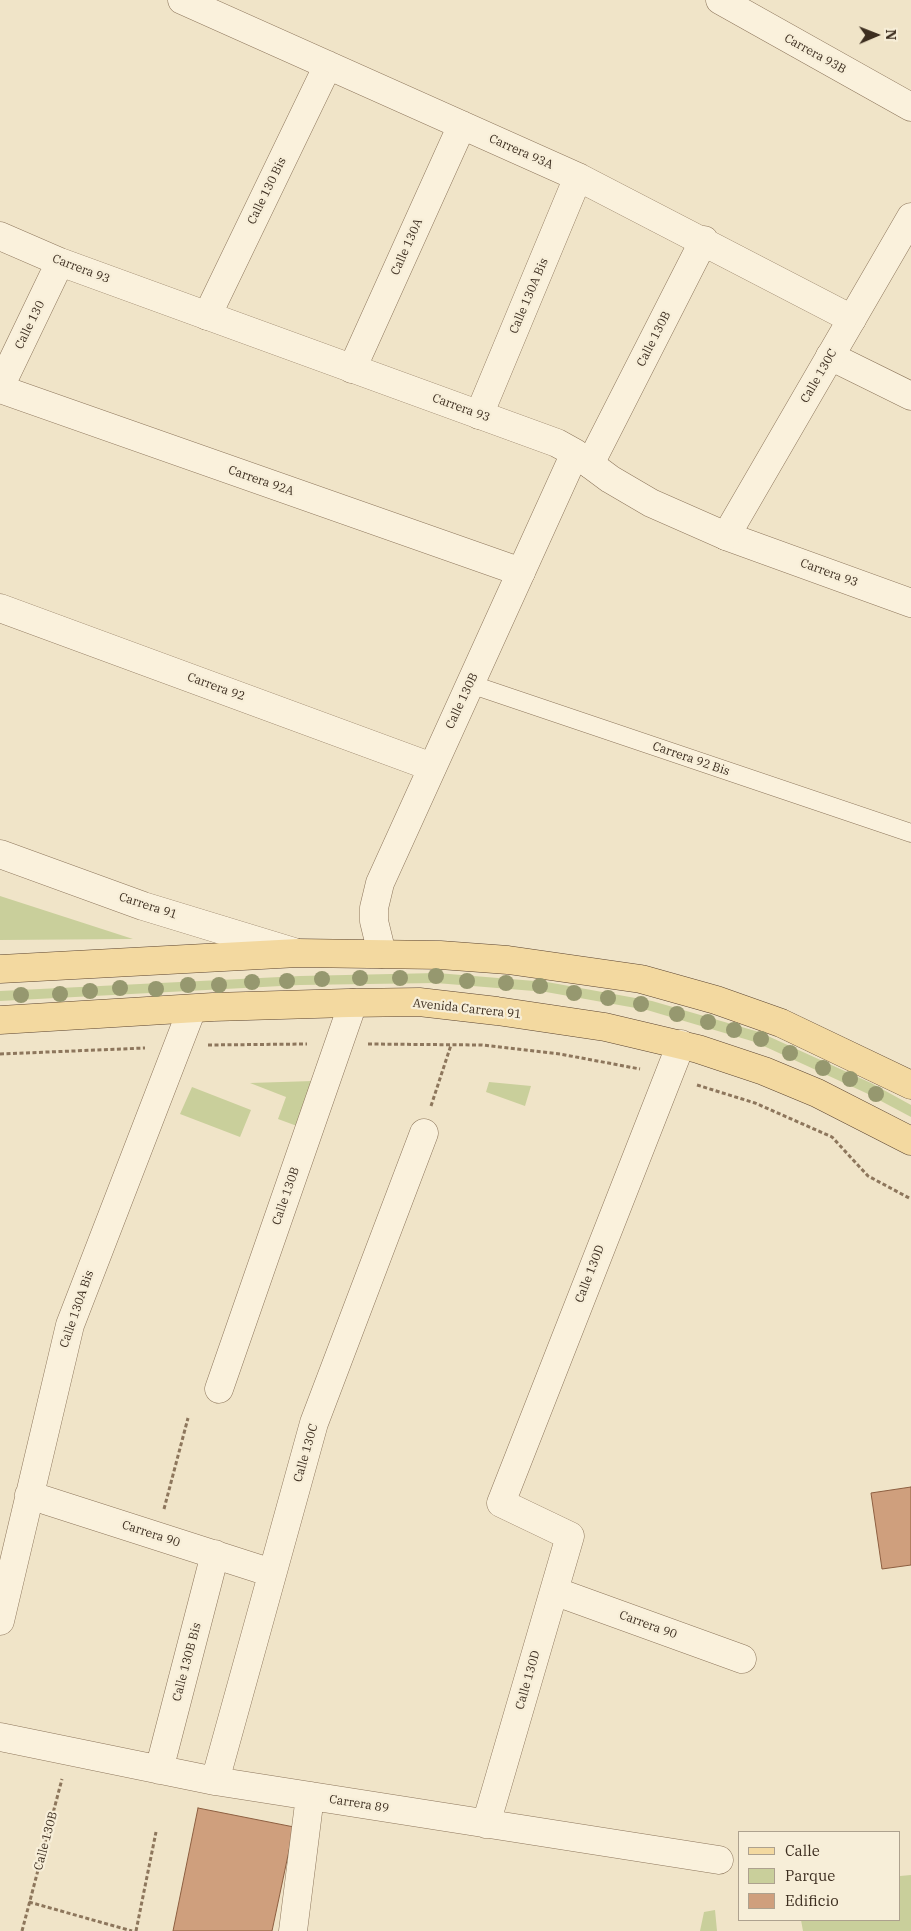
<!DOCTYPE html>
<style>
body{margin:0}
#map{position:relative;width:911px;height:1931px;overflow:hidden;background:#f0e4c8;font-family:"IBM Plex Serif",serif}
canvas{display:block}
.legend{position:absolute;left:738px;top:1831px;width:162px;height:90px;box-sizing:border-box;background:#f7eed8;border:1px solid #ada18e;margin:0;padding:6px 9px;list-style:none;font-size:15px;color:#3d2e20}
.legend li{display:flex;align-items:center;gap:10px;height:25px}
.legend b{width:25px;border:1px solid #ada18e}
.north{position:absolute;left:851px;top:10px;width:50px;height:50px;-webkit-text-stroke:4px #f7eed8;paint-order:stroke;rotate:89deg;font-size:14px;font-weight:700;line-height:20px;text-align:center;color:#3d2e20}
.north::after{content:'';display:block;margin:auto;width:18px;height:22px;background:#3d2e20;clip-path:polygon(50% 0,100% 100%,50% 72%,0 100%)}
</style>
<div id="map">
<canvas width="911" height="1931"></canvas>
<ul class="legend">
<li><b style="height:6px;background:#f3d9a0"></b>Calle</li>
<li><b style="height:14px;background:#c9cf9b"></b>Parque</li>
<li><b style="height:14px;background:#cf9f7d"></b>Edificio</li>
</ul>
<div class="north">N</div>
</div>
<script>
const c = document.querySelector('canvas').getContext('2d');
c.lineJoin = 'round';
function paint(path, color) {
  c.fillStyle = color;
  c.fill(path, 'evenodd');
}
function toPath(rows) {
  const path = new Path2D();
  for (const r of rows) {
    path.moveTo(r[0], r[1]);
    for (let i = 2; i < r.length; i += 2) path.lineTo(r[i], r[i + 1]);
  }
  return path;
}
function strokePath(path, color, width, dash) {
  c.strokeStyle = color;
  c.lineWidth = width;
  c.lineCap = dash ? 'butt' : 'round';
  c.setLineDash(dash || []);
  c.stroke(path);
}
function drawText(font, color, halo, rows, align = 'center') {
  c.font = font + ' "IBM Plex Serif",serif';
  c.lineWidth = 4.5;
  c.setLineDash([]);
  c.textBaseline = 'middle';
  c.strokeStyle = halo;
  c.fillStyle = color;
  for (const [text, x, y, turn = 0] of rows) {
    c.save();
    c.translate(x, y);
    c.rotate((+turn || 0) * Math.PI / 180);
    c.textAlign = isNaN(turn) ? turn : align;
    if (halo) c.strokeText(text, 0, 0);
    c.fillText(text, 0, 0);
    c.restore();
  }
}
const green = toPath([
 [0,896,133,939,0,940],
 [437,973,547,982,652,1001,759,1032,871,1083,911,1105,911,1117,866,1093,755,1042,647,1010,546,992,436,983,300,985,0,1001,0,991,300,976],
 [313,1081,297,1126,278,1119,286,1097,250,1083],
 [489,1082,531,1086,525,1106,486,1092],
 [192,1087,251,1110,240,1137,180,1114],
 [911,1875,911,1931,803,1931,801,1920,900,1920,900,1876],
 [715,1910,717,1931,700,1931,704,1912]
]);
const building = toPath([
 [911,1487,911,1565,882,1569,871,1493,911,1487],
 [198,1808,294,1827,272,1931,173,1931,198,1808]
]);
const path = toPath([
 [368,1044,482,1045,560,1054,640,1069],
 [208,1045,307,1044],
 [0,1054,145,1048],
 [697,1085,755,1103,832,1137,868,1176,911,1199],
 [431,1106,451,1045],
 [164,1509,188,1418],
 [29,1902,132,1931],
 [22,1931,62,1779],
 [136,1931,156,1832]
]);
const service = toPath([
 [470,684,911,833]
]);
const minor = toPath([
 [182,0,578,177,852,319],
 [720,0,911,107],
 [207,316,328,65],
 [830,356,911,396],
 [352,369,462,125],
 [0,389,521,572],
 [479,415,578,177],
 [590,464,704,240],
 [726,536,911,603],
 [0,608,432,767],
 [219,1389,353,1003],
 [29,1495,272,1573],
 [554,1591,742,1659],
 [0,1621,70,1325,192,1009],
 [0,1737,215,1781,719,1860],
 [159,1770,215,1554],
 [215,1781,314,1423,424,1133],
 [486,1824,570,1536,501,1503,681,1044],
 [293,1931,310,1796]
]);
const tertiary = toPath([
 [0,236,60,262,557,443,575,453,610,479,651,503,726,536,911,217],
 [0,387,60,262],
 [0,854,143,906,294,952],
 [382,954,374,921,374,908,380,883,575,453]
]);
const primary = toPath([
 [0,969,298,953,440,955,508,960,641,979,716,1000,781,1023,911,1085],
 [0,1020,213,1007,348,1003,419,1002,497,1011,605,1027,698,1049,764,1071,817,1093,911,1141]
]);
const trees = [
 [436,976],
 [360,978],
 [400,978],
 [322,979],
 [287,981],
 [467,981],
 [252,982],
 [506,983],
 [188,985],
 [219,985],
 [540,986],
 [120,988],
 [156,989],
 [90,991],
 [574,993],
 [60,994],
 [21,995],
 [608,998],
 [641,1004],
 [677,1014],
 [708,1022],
 [734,1030],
 [761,1039],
 [790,1053],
 [823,1068],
 [850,1079],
 [876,1094]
];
const streetNames = [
 ["Carrera 93B",815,54,29],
 ["Carrera 93A",521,152,24],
 ["Calle 130 Bis",267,191,-64],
 ["Calle 130A",407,247,-66],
 ["Carrera 93",81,269,21],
 ["Calle 130A Bis",529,296,-67],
 ["Calle 130",30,325,-64],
 ["Calle 130B",654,339,-63],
 ["Calle 130C",819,376,-60],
 ["Carrera 93",461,408,20],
 ["Carrera 92A",261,481,19],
 ["Carrera 93",829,573,20],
 ["Carrera 92",216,687,20],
 ["Calle 130B",462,701,-65],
 ["Carrera 92 Bis",691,759,19],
 ["Carrera 91",148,906,18],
 ["Avenida Carrera 91",467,1009,6],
 ["Calle 130B",286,1196,-71],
 ["Calle 130D",590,1274,-69],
 ["Calle 130A Bis",77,1309,-71],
 ["Calle 130C",306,1453,-74],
 ["Carrera 90",151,1534,18],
 ["Carrera 90",648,1625,20],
 ["Calle 130B Bis",187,1662,-75],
 ["Calle 130D",528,1680,-74],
 ["Carrera 89",359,1804,9],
 ["Calle 130B",46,1841,-75]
];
paint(green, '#c9cf9b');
paint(building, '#cf9f7d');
strokePath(building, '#8d5f41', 1);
strokePath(service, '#8d765c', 19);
strokePath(minor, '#8d765c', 29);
strokePath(tertiary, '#8d765c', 29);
strokePath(primary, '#5b4430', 29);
strokePath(path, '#8d765c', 3, [4, 2.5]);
strokePath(service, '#faf1dc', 18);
strokePath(minor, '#faf1dc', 28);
strokePath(tertiary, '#faf1dc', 28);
strokePath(primary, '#f3d9a0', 28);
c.fillStyle = '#96986f';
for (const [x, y] of trees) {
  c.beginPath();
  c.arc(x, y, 8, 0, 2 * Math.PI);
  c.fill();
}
drawText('12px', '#3d2e20', '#f7eed8', streetNames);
</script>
